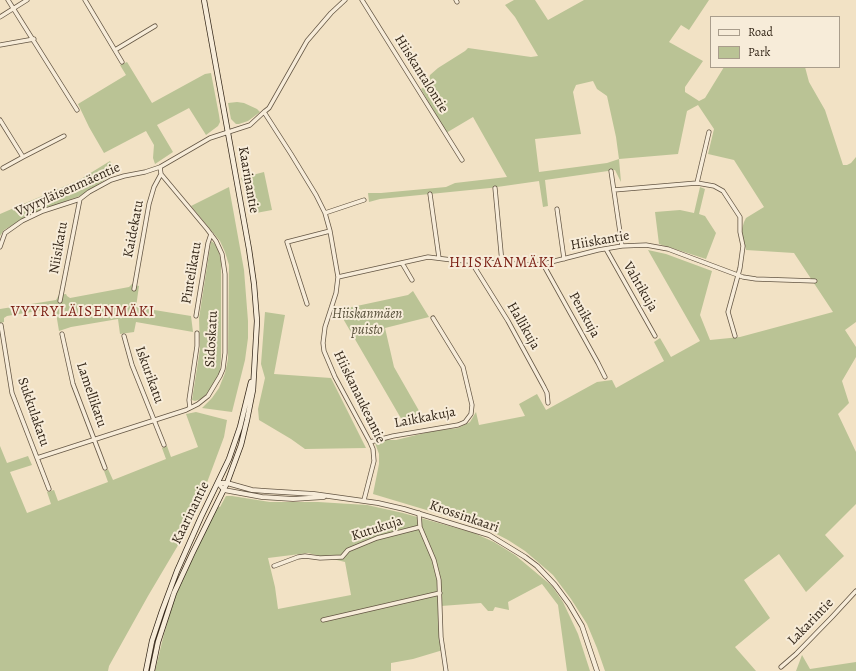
<!DOCTYPE html>
<meta charset="utf-8">
<style>
body{margin:0}
#map{position:relative;width:856px;height:671px;overflow:hidden;background:#f2e2c5;font-family:Alegreya,serif}
canvas{display:block}
.legend{position:absolute;left:710px;top:16px;width:130px;height:52px;box-sizing:border-box;background:#f7ecd9;border:1px solid #a99d8c;margin:0;padding:5px 7px;list-style:none;font-size:12px;color:#342719}
.legend li{display:flex;align-items:center;gap:8px;height:20px}
.legend b{width:20px;border:1px solid #a99d8c}
</style>
<div id="map">
<canvas width="856" height="671"></canvas>
<ul class="legend">
<li><b style="height:5px;background:#f7ecd9"></b>Road</li>
<li><b style="height:11px;background:#bac395"></b>Park</li>
</ul>
</div>
<script>
const c = document.querySelector('canvas').getContext('2d');
c.lineJoin = 'round';
function paint(path, color) {
  c.fillStyle = color;
  c.fill(path, 'evenodd');
}
function toPath(rows) {
  const path = new Path2D();
  for (const r of rows) {
    path.moveTo(r[0], r[1]);
    for (let i = 2; i < r.length; i += 2) path.lineTo(r[i], r[i + 1]);
  }
  return path;
}
function strokePath(path, color, width, dash) {
  c.strokeStyle = color;
  c.lineWidth = width;
  c.lineCap = dash ? 'butt' : 'round';
  c.setLineDash(dash || []);
  c.stroke(path);
}
function drawText(font, color, halo, rows, align = 'center') {
  c.font = font + ' Alegreya,serif';
  c.lineWidth = 4;
  c.setLineDash([]);
  c.textBaseline = 'middle';
  c.strokeStyle = halo;
  c.fillStyle = color;
  for (const [text, x, y, turn = 0] of rows) {
    c.save();
    c.translate(x, y);
    c.rotate((+turn || 0) * Math.PI / 180);
    c.textAlign = isNaN(turn) ? turn : align;
    if (halo) c.strokeText(text, 0, 0);
    c.fillText(text, 0, 0);
    c.restore();
  }
}
const green = toPath([
 [514,0,535,0,548,20,584,0,709,0,689,30,681,25,669,42,703,61,685,87,685,92,699,101,705,98,724,67,805,67,809,82,825,110,843,165,847,165,851,163,856,157,856,322,845,330,856,347,856,357,842,381,849,403,838,414,856,452,856,504,825,535,844,556,806,592,779,554,744,580,770,618,735,647,756,671,605,671,597,648,587,624,571,599,553,575,525,551,508,540,483,527,373,494,379,464,379,454,375,443,381,440,396,440,433,431,458,428,470,422,476,412,479,425,525,416,519,404,537,394,546,410,597,382,612,380,616,388,664,361,654,342,660,338,671,357,700,341,648,250,666,254,712,271,700,315,710,340,740,337,833,312,794,253,746,250,742,234,742,229,744,222,746,218,764,207,734,160,708,154,714,129,698,105,687,111,678,154,619,159,621,182,615,170,545,180,548,206,543,207,539,181,490,188,380,199,369,202,368,193,381,193,446,187,455,183,507,177,473,117,446,133,421,89,428,84,430,75,438,68,465,51,468,48,531,57,538,56,515,17,505,5],
 [593,81,597,89,607,96,616,137,619,159,607,163,539,172,535,139,581,134,573,92,576,85],
 [127,62,152,103,205,74,211,73,219,115,220,122,218,126,206,135,189,108,157,125,173,152,155,164,153,158,154,145,146,131,104,153,89,127,78,104,126,75,120,65],
 [237,102,244,103,257,109,260,112,248,121,239,124,236,124,231,119,228,103],
 [110,161,117,172,80,196,36,212,23,219,4,230,0,236,0,214,79,180],
 [264,172,272,210,256,213,241,178],
 [229,187,244,270,248,321,248,338,245,360,232,412,202,408,212,398,219,388,225,373,228,359,229,265,225,252,220,241,191,206],
 [700,187,705,189,699,214,705,216,716,233,706,259,659,244,655,212,680,210,694,213],
 [211,241,214,243,218,249,221,261,221,358,220,372,216,382,209,392,201,399,195,401,192,400,200,349,199,318],
 [132,284,139,286,136,307,191,316,193,332,136,322,134,332,120,334,118,319,71,327,59,331,56,313,54,310,49,309,7,316,4,318,4,322,0,323,0,309,56,300,59,295,66,294,67,296,70,298,129,287],
 [413,291,429,317,385,328,394,367,426,423,406,427,338,310,408,295],
 [265,312,285,315,274,374,331,378,366,448,305,449,291,439,259,420,258,409,265,378,261,364],
 [196,412,227,420,224,437,193,520,148,596,109,666,108,671,0,671,0,446,7,463,28,456,32,465,10,472,27,513,51,504,47,492,54,490,58,501,108,482,104,471,108,469,113,480,166,459,162,448,167,446,171,457,198,447,186,414],
 [226,496,232,496,270,502,318,502,367,505,403,513,474,533,494,542,515,555,552,586,563,602,578,634,590,671,567,671,558,605,542,584,508,602,509,610,495,607,493,611,488,611,481,603,441,606,443,650,413,659,391,663,391,671,155,671,164,634,175,597,217,506,220,507],
 [308,553,345,562,351,595,278,609,275,587,268,558],
 [802,655,810,669,856,662,856,671,796,671]
]);
const minor = toPath([
 [8,0,77,110],
 [85,0,122,62],
 [345,0,331,13,307,41,269,108,264,112,291,154,316,195,325,213,330,231,338,277,336,293,325,327,323,343,324,351,335,377,370,442,373,449,374,461,364,500],
 [362,0,462,160],
 [456,0,457,2],
 [0,17,27,0],
 [0,45,34,39],
 [115,50,155,26],
 [0,120,23,157,64,136],
 [3,168,23,157],
 [611,171,622,246],
 [697,183,709,132],
 [495,188,502,263],
 [614,190,697,183,714,186,723,191,740,217,740,232,743,246,740,268,728,312,735,336],
 [430,194,439,258],
 [557,209,564,259],
 [325,213,364,200],
 [0,247,5,233,22,221,43,211,80,199,89,192,111,180,124,176,145,172,160,167,210,138,250,125,265,111],
 [606,249,655,336],
 [473,261,475,268,508,321,544,387,547,393,548,403],
 [402,263,412,280],
 [543,264,598,363,605,377],
 [338,277,428,257,452,260,531,265,543,264,598,250,622,246,646,245,668,249,743,277,756,279,815,281],
 [134,289,149,204,154,187,161,174],
 [60,301,80,199],
 [307,304,287,242,330,231],
 [196,316,208,243,211,234],
 [1,325,12,393,49,489],
 [62,334,73,384,105,468],
 [124,336,132,365,164,445],
 [190,408,189,400,197,346,197,333],
 [370,442,393,436,458,425,465,422,471,414,472,405,463,367,433,318],
 [37,458,186,410,198,404,208,396,220,376,223,369,225,353,225,274,222,254,216,241,207,229,161,174,160,167],
 [419,513,420,527,434,560,439,580,441,637,446,671],
 [274,566,298,557,305,556,320,558,342,557,348,550,377,538,420,527],
 [323,620,440,593],
 [781,667,796,654,832,617,856,591]
]);
const tertiary = toPath([
 [218,483,227,483,252,490,265,491,314,494,378,503,404,509,489,535,525,557,537,566,555,585,569,604,582,626,597,671],
 [218,483,224,490,262,497,293,499,324,497]
]);
const secondary = toPath([
 [146,671,152,641,162,611,177,571,201,517,229,459,240,427,251,382],
 [152,671,158,642,174,593,192,554,227,483,241,445,247,420,253,390,257,321,254,284,249,249,204,0]
]);
const streetNames = [
 ["Hiiskantalontie",421,74,58],
 ["Kaarinantie",248,180,80],
 ["Vyyryläisenmäentie",68,190,-24],
 ["Kaidekatu",134,229,-79],
 ["Hiiskantie",600,241,-10],
 ["Niisikatu",59,248,-80],
 ["Pintelikatu",192,273,-80],
 ["Vahtikuja",640,287,60],
 ["Penikuja",584,315,61],
 ["Hallikuja",523,326,60],
 ["Sidoskatu",212,339,-87],
 ["Iskurikatu",149,375,70],
 ["Lamellikatu",91,395,71],
 ["Hiiskanaukeantie",359,397,64],
 ["Sukkulakatu",33,412,71],
 ["Laikkakuja",425,418,-11],
 ["Kaarinantie",191,513,-64],
 ["Krossinkaari",464,517,19],
 ["Kutukuja",377,529,-18],
 ["Lakarintie",811,622,-46]
];
const parkNames = [
 ["Hiiskanmäen",367,315],
 ["puisto",367,331]
];
const neighbourhoodNames = [
 ["HIISKANMÄKI",502,263],
 ["VYYRYLÄISENMÄKI",83,312]
];
paint(green, '#bac395');
strokePath(minor, '#645644', 5);
strokePath(tertiary, '#645644', 5.5);
strokePath(secondary, '#342719', 6);
strokePath(minor, '#f7ecd9', 3.5);
strokePath(tertiary, '#f7ecd9', 4);
strokePath(secondary, '#f7ecd9', 4.5);
drawText('14px', '#342719', '#f7ecd9', streetNames);
drawText('italic 14px', '#564e38', '#f7ecd9', parkNames);
c.letterSpacing = '1px';
drawText('15px', '#7a1f14', '#f7ecd9', neighbourhoodNames);
c.letterSpacing = '0px';
</script>
